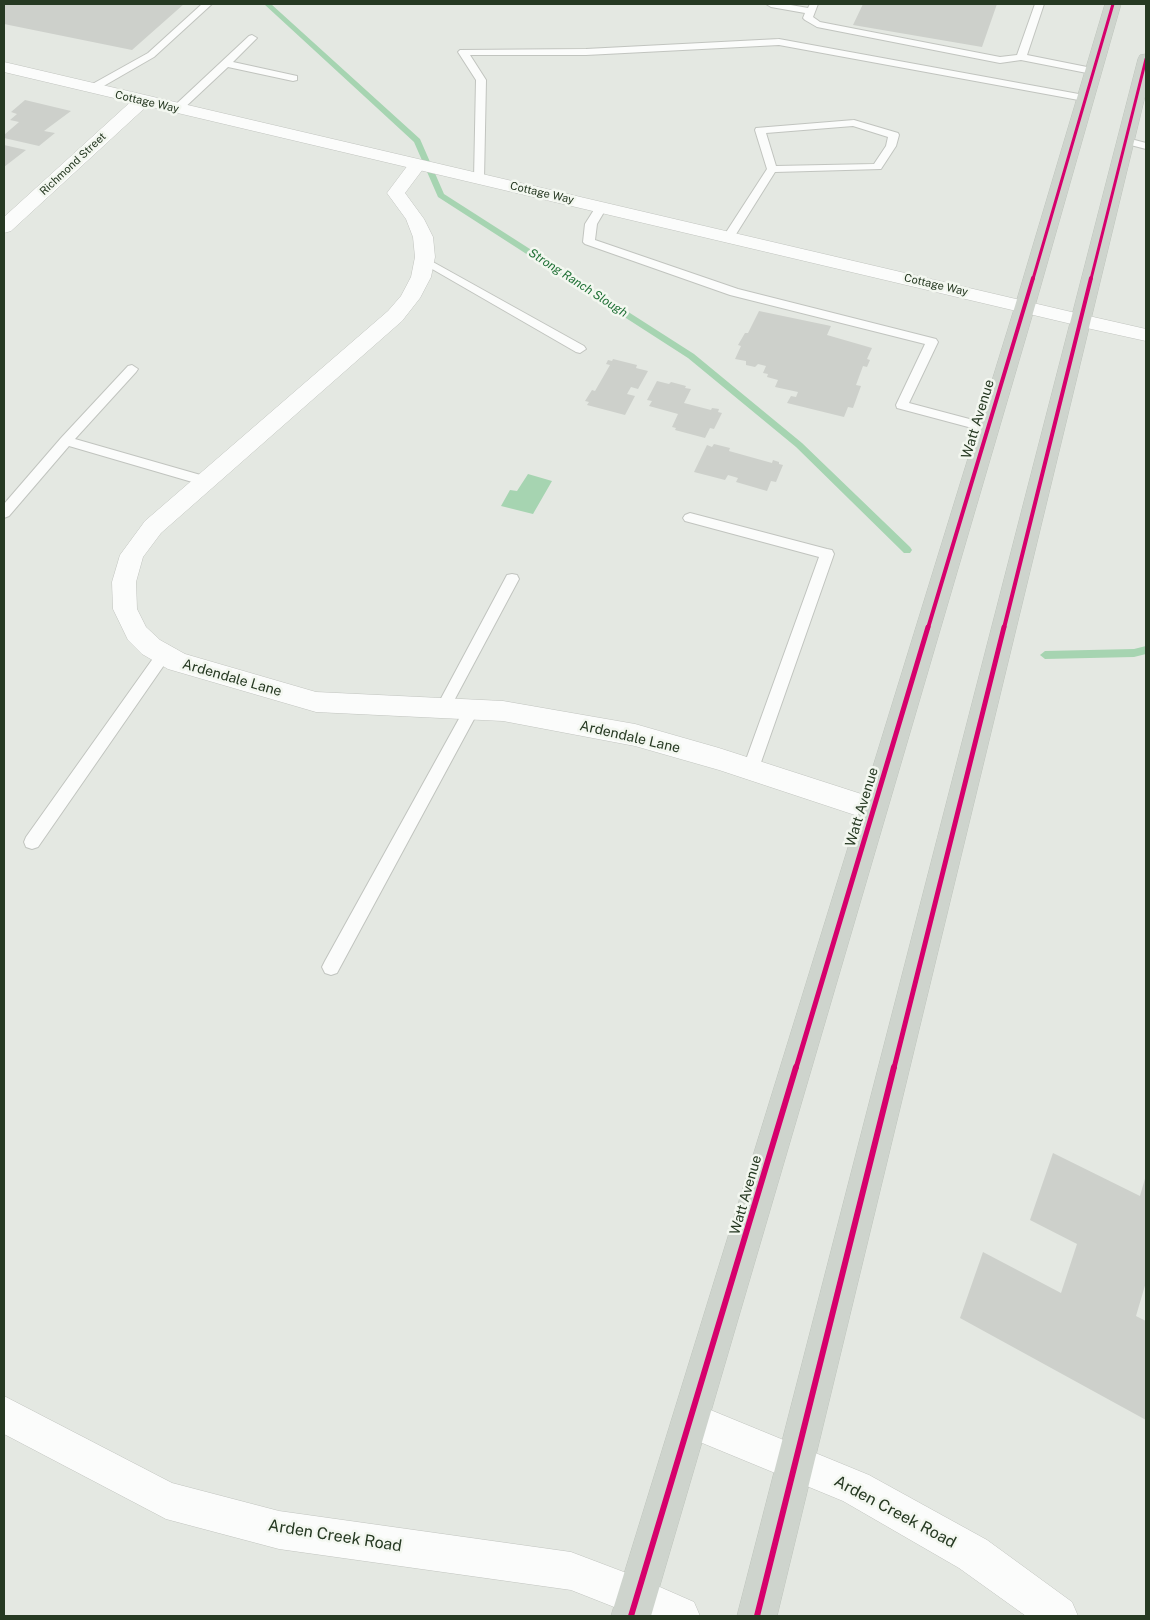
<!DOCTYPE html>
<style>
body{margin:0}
#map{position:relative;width:1150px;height:1620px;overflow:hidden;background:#e4e8e2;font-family:"Public Sans",sans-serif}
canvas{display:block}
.frame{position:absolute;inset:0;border:5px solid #263922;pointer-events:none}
</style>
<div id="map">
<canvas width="1150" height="1620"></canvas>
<div class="frame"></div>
</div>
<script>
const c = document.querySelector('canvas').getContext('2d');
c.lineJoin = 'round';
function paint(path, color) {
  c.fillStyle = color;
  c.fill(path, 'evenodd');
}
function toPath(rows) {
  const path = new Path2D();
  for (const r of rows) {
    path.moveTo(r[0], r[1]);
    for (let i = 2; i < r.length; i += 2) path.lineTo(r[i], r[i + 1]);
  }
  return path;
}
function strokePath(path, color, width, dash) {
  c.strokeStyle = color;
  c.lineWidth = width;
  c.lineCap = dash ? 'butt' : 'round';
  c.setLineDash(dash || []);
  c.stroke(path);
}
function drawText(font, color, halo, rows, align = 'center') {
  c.font = font + ' "Public Sans",sans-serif';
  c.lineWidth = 5;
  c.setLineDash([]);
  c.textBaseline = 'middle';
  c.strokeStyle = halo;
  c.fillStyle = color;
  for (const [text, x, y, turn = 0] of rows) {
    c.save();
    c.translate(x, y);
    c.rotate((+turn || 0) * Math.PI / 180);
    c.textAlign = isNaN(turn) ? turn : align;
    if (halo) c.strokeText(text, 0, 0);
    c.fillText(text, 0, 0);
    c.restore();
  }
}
const water = toPath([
 [528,474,552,481,533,514,501,506,510,490,517,491]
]);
const stream = toPath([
 [264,4,271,4,420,139,444,194,694,354,802,443,910,547,912,550,910,553,904,553,796,447,688,358,438,197,414,142,264,4],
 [1146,646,1146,654,1134,657,1045,659,1040,655,1045,651,1134,649,1146,646]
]);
const building = toPath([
 [4,4,184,4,132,50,4,24],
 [863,4,997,4,982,47,853,25],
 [25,100,71,111,44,131,55,133,39,146,4,138,4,135,19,122,10,120,17,114,11,112],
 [4,145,26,150,4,167],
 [759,311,831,326,827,335,872,348,867,359,870,360,867,367,863,366,856,385,861,386,853,408,848,407,844,417,787,403,791,396,796,397,798,392,775,387,778,380,767,377,768,374,763,373,766,366,758,364,755,367,746,365,746,361,735,359,741,346,738,345,745,333,748,333],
 [613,359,637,365,636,368,648,371,638,389,631,387,627,394,635,396,625,415,587,405,589,402,585,401,592,390,595,391,610,365,606,364,608,360,612,361],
 [657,381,669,384,671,382,686,386,685,388,691,389,684,403,711,410,712,408,719,409,718,412,722,413,714,429,710,428,705,438,675,430,676,428,672,427,678,414,649,406,652,401,647,400],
 [714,444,730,448,729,451,772,463,773,460,779,462,779,464,783,465,776,482,771,481,767,491,736,482,738,478,728,475,725,480,694,472,707,445,712,447],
 [1053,1153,1140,1196,1146,1175,1146,1282,1136,1316,1146,1321,1146,1420,960,1318,983,1252,1061,1293,1077,1244,1030,1220]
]);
const service = toPath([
 [202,4,212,4,154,57,95,91,87,91,87,87,148,53,202,4],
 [766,4,785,4,808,8,810,4,818,4,813,17,820,22,1000,57,1017,55,1035,4,1044,4,1027,55,1092,68,1097,71,1092,74,1021,60,1000,63,817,27,805,20,803,18,805,13,771,7,766,4],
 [252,35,257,38,233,62,297,76,297,80,293,81,228,67,181,111,173,111,173,107,249,36,252,35],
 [779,39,1084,95,1089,98,1084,101,779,45,586,55,470,55,486,80,484,179,479,182,474,179,476,80,458,52,460,50,586,49,779,39],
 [854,120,898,133,899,135,896,146,881,169,775,172,733,239,725,239,723,237,767,169,755,130,756,128,854,120],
 [853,126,888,137,886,146,874,164,776,166,766,133,853,126],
 [1127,138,1146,143,1146,149,1123,143,1122,141,1123,139,1127,138],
 [601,204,607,207,597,224,595,240,738,289,936,339,938,342,909,403,992,425,993,428,992,431,987,432,897,408,896,405,925,344,730,295,585,244,583,242,585,224,597,205,601,204],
 [424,257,584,346,586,349,580,353,576,352,420,262,418,260,424,257],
 [132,365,138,369,136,372,75,439,211,478,213,481,211,484,206,486,69,446,9,516,4,518,4,504,61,438,128,366,132,365],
 [690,513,827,549,832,550,834,554,759,768,757,773,751,775,745,773,743,768,819,557,685,521,683,518,685,515,690,513],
 [512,574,517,575,519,579,448,712,443,714,438,712,435,708,438,704,507,575,512,574],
 [164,648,169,650,171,654,169,658,38,847,32,849,26,847,24,842,26,837,159,650,164,648],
 [471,704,476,706,479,710,337,973,331,975,325,973,322,967,325,961,466,706,471,704]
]);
const minor = toPath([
 [142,96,148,97,151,101,148,105,11,231,4,233,4,217,136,97,142,96],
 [417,160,423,161,426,165,405,193,424,219,433,237,435,257,431,277,420,298,402,321,161,533,143,557,136,582,137,609,146,627,160,640,185,654,316,692,503,701,635,724,719,748,883,801,887,809,883,817,873,821,719,770,635,746,503,721,316,712,168,669,142,654,128,640,113,609,112,582,120,555,145,521,388,311,401,296,411,277,415,257,413,237,406,219,387,193,411,161,417,160],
 [1080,314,1146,329,1146,341,1073,325,1070,320,1073,315,1080,314],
 [4,1396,172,1483,279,1511,571,1552,637,1577,694,1602,700,1616,637,1616,571,1590,279,1549,166,1519,4,1434,4,1396],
 [691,1402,869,1475,987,1540,1072,1602,1078,1616,1026,1616,959,1568,843,1501,678,1433,673,1420,678,1407,691,1402]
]);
const tertiary = toPath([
 [4,62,1080,314,1087,315,1090,320,1087,325,1080,326,4,72,4,62]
]);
const primary = toPath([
 [1105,4,1121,4,1035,306,651,1616,611,1616,1015,306,1105,4],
 [1146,54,1146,92,777,1616,737,1616,1138,59,1140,55,1146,54]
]);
const cyclewayFar3 = toPath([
 [1033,279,1113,4],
 [1091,279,1146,59]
]);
const cyclewayFar2 = toPath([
 [928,628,1033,278],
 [1004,628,1091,278]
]);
const cyclewayFar1 = toPath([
 [796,1068,928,627],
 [894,1068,1004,627]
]);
const cycleway = toPath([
 [631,1616,796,1067],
 [757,1616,894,1067]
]);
const farStreetnames = [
 ["Cottage Way",147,102,13],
 ["Richmond Street",73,164,-43],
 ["Cottage Way",542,193,13],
 ["Cottage Way",936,285,13]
];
const farWaternames = [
 ["Strong Ranch Slough",578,283,33]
];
const streetNames = [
 ["Watt Avenue",978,419,-73],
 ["Ardendale Lane",232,678,16],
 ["Ardendale Lane",630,737,13],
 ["Watt Avenue",862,807,-73],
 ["Watt Avenue",746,1195,-74]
];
const nearStreetnames = [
 ["Arden Creek Road",895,1512,28],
 ["Arden Creek Road",335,1536,9]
];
paint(water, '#a6d4b1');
paint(stream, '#a6d4b1');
paint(building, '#cdd0cb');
strokePath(service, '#c1c4bf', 2);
strokePath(minor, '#c1c4bf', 1);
strokePath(tertiary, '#c1c4bf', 1);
strokePath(primary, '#bec4bc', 1);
paint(service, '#fbfcfb');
paint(minor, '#fbfcfb');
paint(tertiary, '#fbfcfb');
paint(primary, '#ced4cd');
strokePath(cyclewayFar3, '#d6006c', 3);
strokePath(cyclewayFar2, '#d6006c', 4);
strokePath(cyclewayFar1, '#d6006c', 5);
strokePath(cycleway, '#d6006c', 6);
drawText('11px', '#263922', '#f3f7f0', farStreetnames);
drawText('italic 12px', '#207136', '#f3f7f0', farWaternames);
drawText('14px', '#263922', '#f3f7f0', streetNames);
drawText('16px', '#263922', '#f3f7f0', nearStreetnames);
</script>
